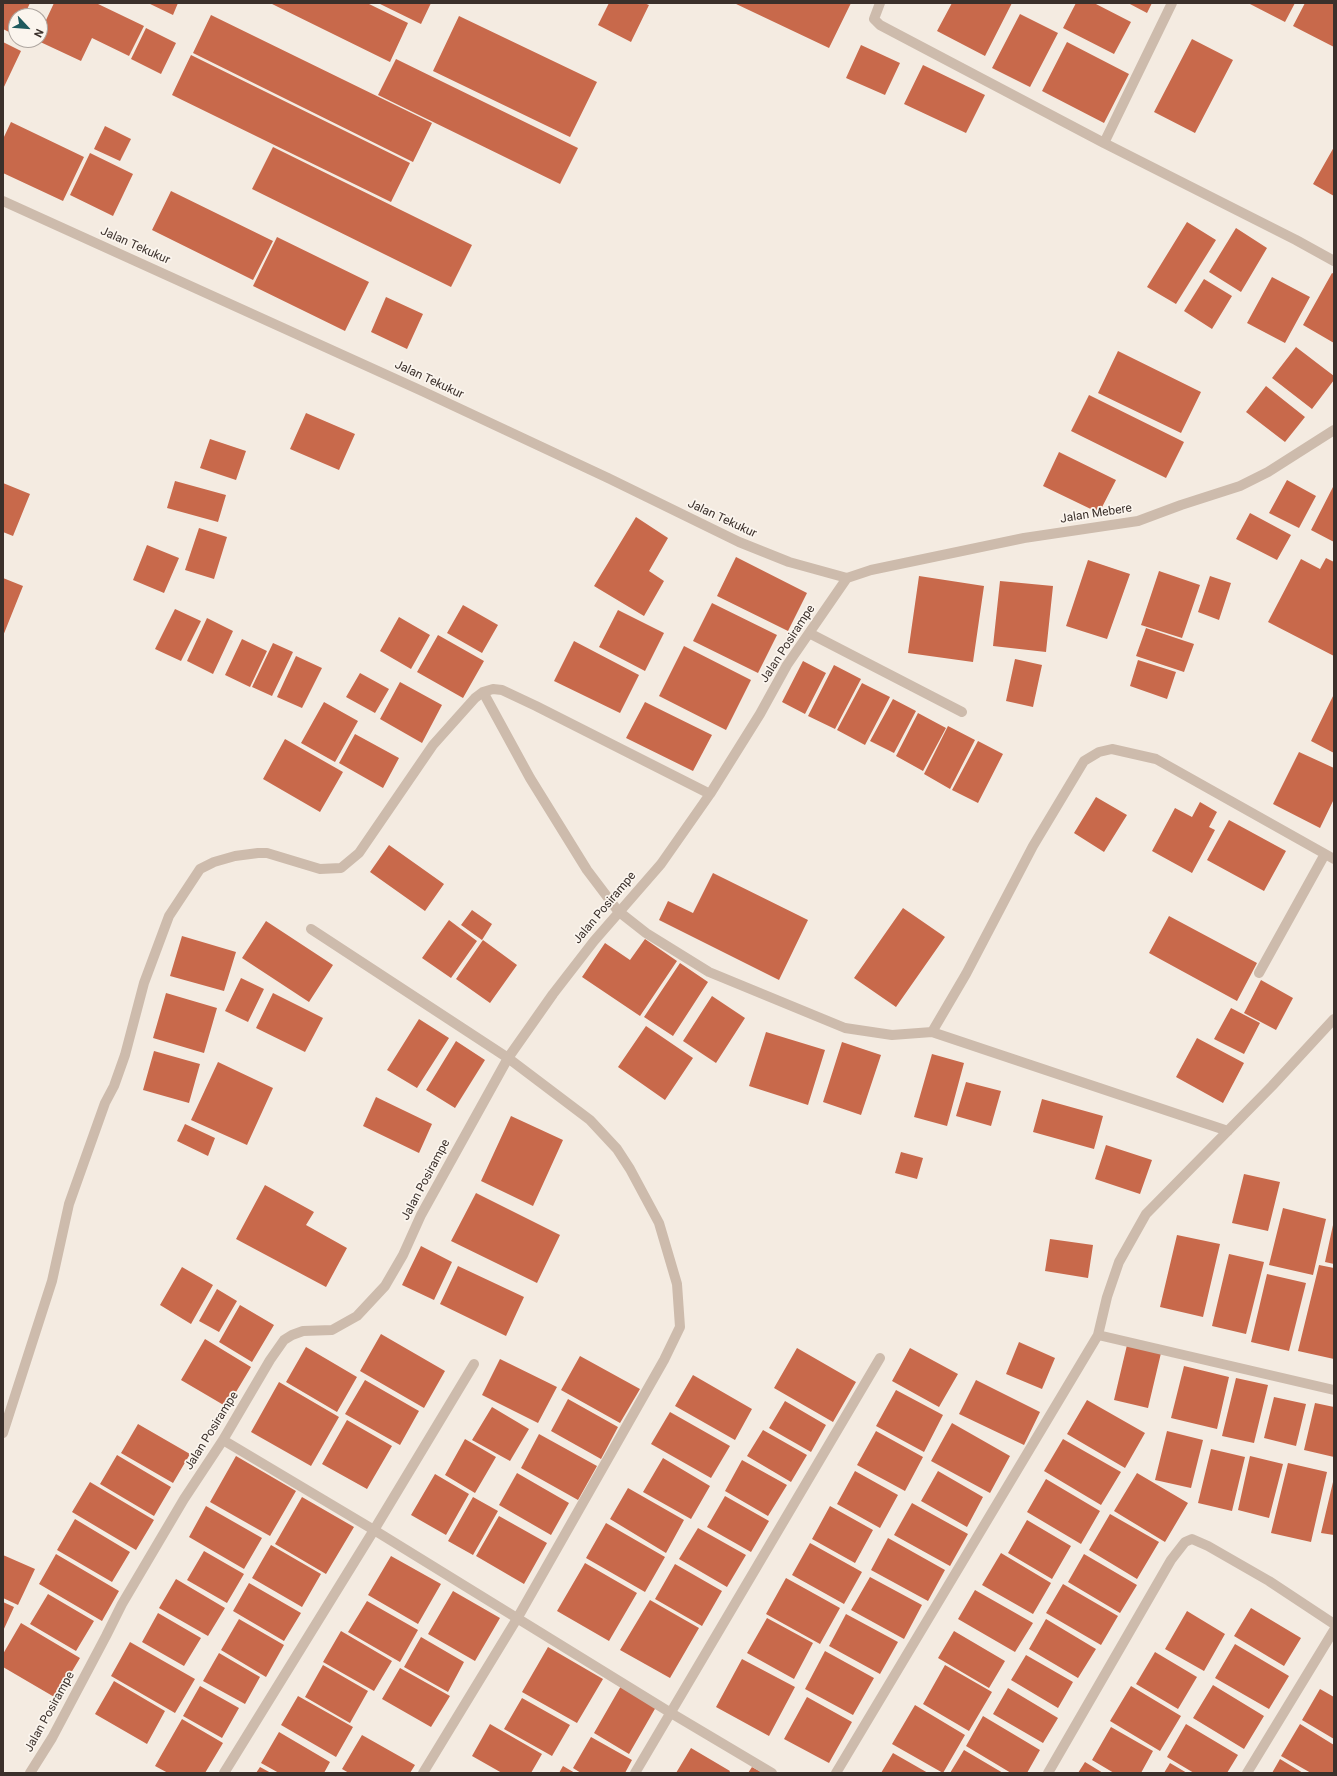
<!DOCTYPE html>
<style>
body{margin:0}
#map{position:relative;width:1337px;height:1776px;overflow:hidden;background:#f4ebe1;font-family:Roboto,sans-serif}
canvas{display:block}
.frame{position:absolute;inset:0;border:4px solid #3b302b;pointer-events:none}
.north{position:absolute;left:8px;top:8px;width:40px;height:40px;box-sizing:border-box;background:#fbf5ee;border:1px solid #aea6a0;border-radius:50%;rotate:116deg;font-size:11px;font-weight:700;line-height:16px;text-align:center;color:#3b302b}
.north::after{content:'';display:block;margin:auto;width:14px;height:18px;background:#1f5a5e;clip-path:polygon(50% 0,100% 100%,50% 72%,0 100%)}
</style>
<div id="map">
<canvas width="1337" height="1776"></canvas>
<div class="frame"></div>
<div class="north">N</div>
</div>
<script>
const c = document.querySelector('canvas').getContext('2d');
c.lineJoin = 'round';
function paint(path, color) {
  c.fillStyle = color;
  c.fill(path, 'evenodd');
}
function toPath(rows) {
  const path = new Path2D();
  for (const r of rows) {
    path.moveTo(r[0], r[1]);
    for (let i = 2; i < r.length; i += 2) path.lineTo(r[i], r[i + 1]);
  }
  return path;
}
function strokePath(path, color, width, dash) {
  c.strokeStyle = color;
  c.lineWidth = width;
  c.lineCap = dash ? 'butt' : 'round';
  c.setLineDash(dash || []);
  c.stroke(path);
}
function drawText(font, color, halo, rows, align = 'center') {
  c.font = font + ' Roboto,sans-serif';
  c.lineWidth = 3.5;
  c.setLineDash([]);
  c.textBaseline = 'middle';
  c.strokeStyle = halo;
  c.fillStyle = color;
  for (const [text, x, y, turn = 0] of rows) {
    c.save();
    c.translate(x, y);
    c.rotate((+turn || 0) * Math.PI / 180);
    c.textAlign = isNaN(turn) ? turn : align;
    if (halo) c.strokeText(text, 0, 0);
    c.fillText(text, 0, 0);
    c.restore();
  }
}
const building = toPath([
 [3,3,30,3,24,16,16,16,15,35,3,29],
 [54,3,96,3,144,26,129,56,92,38,81,61,36,40,40,40,40,33],
 [148,3,178,3,173,15],
 [270,3,367,3,408,23,390,62],
 [378,3,431,3,421,24],
 [609,3,644,3,649,5,631,42,598,25],
 [734,3,851,3,829,48],
 [952,3,1012,3,985,56,937,31],
 [1076,3,1094,3,1131,22,1114,54,1063,28],
 [1128,3,1152,3,1147,13],
 [1248,3,1295,3,1285,22],
 [1305,3,1334,3,1334,47,1293,26],
 [1020,14,1058,33,1030,87,992,68],
 [211,15,432,123,413,162,193,53],
 [459,16,597,82,570,137,433,71],
 [146,28,176,43,161,74,131,59],
 [1192,39,1233,60,1195,133,1154,112],
 [3,42,21,51,3,89],
 [1067,42,1129,74,1104,123,1042,91],
 [861,45,900,63,885,95,846,78],
 [191,55,410,163,391,202,172,95],
 [396,59,578,148,560,184,378,95],
 [923,65,985,95,966,133,904,104],
 [11,122,84,157,63,201,3,173,3,139],
 [105,126,131,139,120,161,94,149],
 [273,147,472,245,451,287,252,189],
 [1334,147,1334,196,1313,184],
 [90,153,133,174,113,216,70,195],
 [171,191,273,241,253,280,152,230],
 [1187,222,1216,240,1176,304,1147,287],
 [1236,228,1267,248,1241,292,1209,272],
 [277,237,369,282,345,331,253,286],
 [1332,273,1334,274,1334,343,1303,325],
 [1272,277,1310,297,1285,343,1247,323],
 [1204,279,1232,296,1212,329,1184,311],
 [386,297,423,314,407,349,371,332],
 [1296,347,1334,376,1334,380,1312,409,1272,378],
 [1118,351,1201,392,1181,433,1098,393],
 [1266,386,1305,417,1285,442,1246,412],
 [1089,395,1184,442,1166,478,1071,431],
 [306,413,355,434,339,470,290,449],
 [210,439,246,451,236,480,200,468],
 [1059,452,1116,480,1099,513,1043,486],
 [1287,480,1316,496,1299,528,1269,513],
 [175,481,226,495,218,522,167,508],
 [3,483,30,494,13,536,3,532],
 [1334,485,1334,542,1311,530],
 [1250,513,1291,535,1277,560,1236,539],
 [636,517,668,538,649,571,664,581,644,616,594,586],
 [199,528,227,537,214,579,185,570],
 [147,545,179,558,164,593,133,580],
 [736,557,807,593,788,631,717,596],
 [1326,558,1334,562,1334,656,1268,622,1301,559,1320,569],
 [1088,560,1130,574,1107,639,1066,626],
 [1159,571,1200,585,1182,638,1141,625],
 [919,576,984,586,973,662,908,653],
 [1210,576,1231,583,1219,620,1198,612],
 [3,578,23,586,3,636],
 [1000,581,1053,586,1046,652,993,646],
 [712,603,777,635,758,673,693,641],
 [463,605,498,625,482,653,447,633],
 [175,609,201,621,181,661,155,649],
 [618,610,664,633,645,671,599,647],
 [399,617,430,635,411,669,380,651],
 [207,618,233,631,213,674,187,661],
 [1146,628,1194,644,1184,672,1136,656],
 [438,635,484,661,463,698,417,672],
 [242,639,267,651,250,687,225,675],
 [574,641,639,675,620,713,554,681],
 [273,643,293,652,272,696,252,687],
 [684,646,751,680,726,730,659,696],
 [296,656,322,668,302,708,277,697],
 [1015,659,1042,665,1033,707,1006,701],
 [1138,660,1176,672,1167,699,1130,686],
 [803,661,826,673,805,714,782,702],
 [834,665,861,679,835,729,808,716],
 [360,673,389,689,375,713,346,697],
 [400,682,442,705,422,743,380,719],
 [862,683,890,697,865,745,837,730],
 [1334,694,1334,753,1311,741],
 [893,699,916,711,894,753,870,741],
 [324,702,358,721,335,762,301,743],
 [645,702,712,735,693,771,626,738],
 [918,713,946,728,923,771,896,756],
 [948,726,975,740,950,789,924,774],
 [355,734,399,758,383,788,339,763],
 [285,739,343,772,320,812,263,779],
 [978,741,1003,754,978,803,952,790],
 [1299,752,1334,768,1334,799,1320,828,1273,804],
 [1096,797,1127,815,1104,852,1074,833],
 [1200,802,1217,812,1209,827,1215,830,1192,873,1152,851,1175,808,1192,817],
 [1229,820,1286,851,1264,891,1207,860],
 [389,845,444,884,425,911,370,872],
 [713,873,808,920,779,980,659,920,668,901,693,913],
 [903,908,945,937,896,1007,854,978],
 [472,910,492,924,482,940,461,925],
 [1169,916,1257,963,1237,1001,1149,953],
 [449,920,477,941,451,978,422,958],
 [266,921,333,965,309,1002,242,958],
 [182,936,236,952,224,991,170,976],
 [645,939,677,961,640,1016,582,977,605,943,630,960],
 [483,940,517,965,490,1003,456,979],
 [680,963,708,982,673,1036,644,1017],
 [241,978,264,989,248,1022,225,1011],
 [1261,980,1293,998,1276,1030,1244,1013],
 [166,993,217,1008,204,1053,153,1038],
 [273,993,323,1018,305,1052,256,1028],
 [712,996,745,1018,716,1063,683,1041],
 [1231,1008,1260,1023,1244,1054,1214,1039],
 [419,1019,449,1038,417,1088,387,1070],
 [646,1026,693,1058,665,1100,618,1067],
 [766,1032,825,1050,808,1105,749,1086],
 [1197,1038,1244,1063,1223,1103,1176,1077],
 [456,1041,485,1060,455,1108,426,1090],
 [842,1042,881,1055,861,1115,823,1102],
 [154,1051,200,1064,189,1103,143,1090],
 [932,1054,964,1063,947,1126,914,1117],
 [218,1062,273,1088,247,1145,191,1120],
 [966,1082,1001,1091,991,1126,956,1116],
 [376,1097,432,1124,419,1153,363,1126],
 [1042,1099,1103,1116,1094,1149,1033,1132],
 [511,1116,563,1140,533,1206,481,1181],
 [185,1124,215,1138,208,1156,177,1141],
 [1106,1145,1152,1160,1140,1194,1095,1179],
 [901,1152,923,1158,917,1179,895,1173],
 [1244,1174,1280,1182,1268,1231,1232,1223],
 [265,1185,314,1212,306,1225,347,1248,326,1287,236,1239],
 [476,1193,560,1235,537,1283,451,1241],
 [1283,1208,1326,1219,1313,1275,1269,1265],
 [1333,1225,1334,1225,1334,1264,1325,1262],
 [1177,1235,1220,1244,1203,1317,1160,1307],
 [1050,1239,1093,1245,1088,1278,1045,1271],
 [421,1246,452,1262,434,1300,402,1285],
 [1229,1254,1264,1262,1246,1334,1212,1326],
 [1319,1265,1334,1268,1334,1359,1298,1351],
 [458,1266,524,1297,506,1336,440,1304],
 [182,1267,213,1285,191,1324,160,1305],
 [1267,1274,1306,1283,1289,1351,1251,1342],
 [217,1289,237,1301,219,1332,199,1321],
 [240,1305,274,1325,252,1362,219,1342],
 [381,1334,445,1371,424,1408,360,1371],
 [205,1339,251,1367,227,1407,181,1380],
 [1019,1342,1055,1358,1042,1389,1006,1374],
 [1127,1345,1161,1353,1148,1408,1114,1400],
 [306,1347,357,1377,337,1412,286,1382],
 [797,1348,856,1382,833,1422,774,1388],
 [910,1348,958,1374,939,1407,892,1381],
 [580,1356,640,1389,620,1423,561,1390],
 [500,1359,557,1387,538,1423,482,1395],
 [1184,1366,1229,1377,1217,1429,1171,1418],
 [693,1375,752,1409,735,1440,675,1406],
 [1236,1378,1268,1385,1254,1443,1222,1436],
 [365,1380,419,1411,400,1445,345,1414],
 [976,1380,1040,1412,1024,1445,959,1414],
 [279,1382,339,1417,311,1466,251,1432],
 [896,1390,943,1415,924,1452,876,1426],
 [1274,1397,1306,1404,1296,1446,1264,1438],
 [568,1399,618,1427,601,1459,551,1431],
 [1087,1400,1145,1433,1125,1468,1067,1434],
 [785,1401,826,1425,811,1452,769,1428],
 [1315,1403,1334,1407,1334,1457,1304,1450],
 [492,1407,529,1429,510,1461,472,1440],
 [670,1412,730,1446,711,1478,651,1444],
 [347,1420,392,1446,367,1489,322,1464],
 [952,1423,1010,1456,990,1493,931,1461],
 [138,1424,190,1454,173,1483,121,1453],
 [763,1430,807,1455,791,1482,747,1456],
 [876,1431,923,1457,905,1491,857,1465],
 [1167,1431,1203,1440,1191,1488,1155,1480],
 [539,1434,597,1466,578,1500,521,1468],
 [465,1439,496,1457,475,1493,445,1475],
 [1063,1439,1121,1472,1101,1505,1044,1471],
 [1211,1449,1245,1457,1232,1511,1198,1503],
 [117,1455,171,1487,154,1516,100,1484],
 [236,1456,296,1491,270,1536,210,1502],
 [1250,1456,1283,1464,1269,1518,1238,1510],
 [663,1458,710,1486,691,1519,643,1492],
 [742,1460,787,1485,768,1516,725,1491],
 [1288,1463,1327,1472,1311,1542,1271,1533],
 [855,1471,898,1495,880,1528,837,1504],
 [938,1471,983,1497,967,1527,921,1501],
 [517,1473,569,1503,551,1535,499,1505],
 [1137,1473,1188,1503,1165,1542,1114,1511],
 [435,1474,469,1494,446,1535,411,1515],
 [1046,1479,1100,1511,1081,1544,1027,1512],
 [90,1482,154,1520,136,1550,72,1512],
 [1333,1482,1334,1482,1334,1535,1321,1533],
 [628,1488,684,1520,666,1553,610,1519],
 [725,1496,769,1521,751,1552,707,1527],
 [302,1497,354,1527,326,1574,275,1544],
 [473,1497,498,1511,473,1555,448,1541],
 [912,1503,968,1534,950,1566,894,1535],
 [206,1506,262,1538,244,1569,189,1537],
 [830,1506,873,1530,855,1563,812,1539],
 [1110,1514,1159,1542,1137,1579,1089,1550],
 [499,1516,547,1543,524,1584,476,1556],
 [75,1519,130,1552,112,1582,57,1550],
 [1027,1520,1071,1546,1052,1579,1008,1553],
 [606,1523,665,1557,645,1592,586,1558],
 [698,1528,746,1555,727,1587,679,1559],
 [888,1538,945,1570,928,1601,871,1570],
 [810,1543,862,1572,844,1604,792,1575],
 [271,1545,321,1574,302,1607,252,1578],
 [204,1551,244,1574,227,1603,187,1580],
 [1001,1553,1051,1583,1033,1614,982,1585],
 [56,1554,119,1591,102,1621,39,1584],
 [1084,1554,1137,1585,1120,1613,1068,1582],
 [3,1555,35,1569,18,1605,3,1598],
 [391,1556,441,1584,418,1624,368,1595],
 [585,1563,637,1593,609,1641,557,1611],
 [675,1564,722,1591,702,1626,655,1599],
 [870,1577,922,1605,904,1639,851,1610],
 [786,1578,840,1608,820,1644,766,1614],
 [176,1579,225,1608,208,1636,159,1608],
 [249,1583,301,1613,284,1641,233,1611],
 [1063,1584,1118,1616,1101,1645,1046,1613],
 [975,1590,1033,1623,1015,1652,958,1619],
 [453,1591,500,1618,475,1661,428,1634],
 [48,1594,94,1621,76,1651,30,1624],
 [650,1600,699,1628,670,1678,620,1650],
 [367,1601,418,1630,400,1662,348,1632],
 [3,1602,14,1607,3,1631],
 [1251,1608,1301,1638,1284,1666,1234,1636],
 [1187,1611,1225,1634,1204,1671,1165,1649],
 [158,1613,201,1638,184,1666,142,1642],
 [846,1614,898,1642,880,1674,829,1646],
 [767,1618,813,1643,794,1679,747,1653],
 [239,1619,284,1645,266,1677,221,1650],
 [1046,1619,1096,1649,1078,1678,1029,1649],
 [21,1623,80,1658,56,1698,3,1667,3,1654],
 [341,1631,392,1661,374,1691,323,1662],
 [954,1631,1005,1661,989,1688,938,1658],
 [421,1637,464,1662,448,1692,404,1667],
 [130,1642,195,1679,175,1713,111,1676],
 [1235,1644,1289,1676,1269,1709,1215,1678],
 [548,1647,603,1679,577,1723,522,1692],
 [825,1651,874,1678,853,1715,805,1689],
 [1155,1652,1197,1677,1178,1709,1136,1684],
 [219,1653,260,1677,245,1704,203,1681],
 [1026,1655,1073,1682,1058,1708,1011,1680],
 [742,1659,795,1687,769,1736,716,1707],
 [323,1665,368,1691,350,1723,305,1697],
 [945,1665,992,1692,969,1731,923,1704],
 [400,1668,450,1696,431,1727,382,1699],
 [114,1681,165,1711,147,1744,95,1714],
 [1213,1685,1264,1716,1244,1749,1193,1718],
 [200,1686,239,1708,222,1738,183,1716],
 [621,1686,656,1707,629,1754,594,1733],
 [1131,1686,1181,1716,1160,1751,1110,1721],
 [1008,1688,1058,1718,1043,1743,993,1714],
 [1320,1689,1334,1697,1334,1739,1302,1720],
 [298,1696,353,1727,336,1757,281,1725],
 [807,1697,852,1722,829,1763,784,1739],
 [522,1698,570,1725,552,1756,504,1729],
 [915,1705,965,1735,943,1773,892,1744],
 [983,1716,1040,1750,1027,1773,1011,1773,966,1746],
 [182,1719,223,1743,205,1773,168,1773,155,1766],
 [490,1724,542,1754,531,1773,502,1773,472,1756],
 [1186,1724,1238,1755,1227,1773,1194,1773,1167,1757],
 [1300,1724,1334,1745,1334,1773,1311,1773,1281,1756],
 [1111,1727,1153,1751,1141,1773,1114,1773,1092,1760],
 [279,1732,330,1762,324,1773,279,1773,261,1763],
 [362,1735,415,1765,410,1773,349,1773,342,1769],
 [591,1737,632,1760,625,1773,581,1773,573,1768],
 [691,1748,730,1771,729,1773,676,1773],
 [964,1750,1003,1773,950,1773],
 [893,1753,928,1773,881,1773],
 [1280,1759,1303,1773,1272,1773],
 [1085,1762,1103,1773,1078,1773],
 [1170,1763,1187,1773,1164,1773],
 [563,1766,575,1773,559,1773],
 [260,1767,271,1773,256,1773],
 [752,1767,763,1773,748,1773]
]);
const street = toPath([
 [880,3,874,19,880,25,1104,143],
 [1172,3,1104,143,1296,240,1334,261],
 [3,201,422,391,608,478,739,542,789,562,847,578],
 [847,578,871,570,1024,538,1138,521,1181,505,1240,486,1268,472,1334,430],
 [809,633,962,712],
 [483,692,530,778,587,870,618,911,646,933,709,972,845,1028,892,1035,932,1032,1228,1131],
 [311,929,508,1058,590,1120,617,1149,630,1169,659,1223,677,1284,680,1327,664,1360,518,1617,423,1773],
 [1259,973,1325,854],
 [932,1032,966,974,1033,846,1084,761,1099,752,1112,749,1156,759,1334,859],
 [1098,1335,1334,1390],
 [3,1433,52,1281,69,1204,105,1103,114,1086,125,1055,144,983,169,916,200,869,214,862,235,856,258,853,267,853,320,869,341,868,359,853,433,745,475,698,483,692,493,689,502,690,536,706,710,794],
 [223,1440,374,1530,671,1713,772,1773],
 [30,1773,52,1738,106,1636,122,1604,184,1499,223,1440,270,1360,284,1340,292,1335,303,1331,332,1330,357,1316,385,1286,403,1255,421,1215,508,1058,553,994,594,941,661,864,710,794,760,714,787,665,847,578],
 [224,1773,374,1530,474,1364],
 [635,1773,880,1358],
 [836,1773,1098,1335,1107,1297,1119,1262,1146,1214,1272,1086,1334,1019],
 [1048,1773,1171,1560,1185,1542,1192,1539,1208,1546,1269,1581,1334,1624],
 [1247,1773,1334,1630]
]);
const streetNames = [
 ["Jalan Tekukur",135,246,24],
 ["Jalan Tekukur",429,380,25],
 ["Jalan Mebere",1096,514,-9],
 ["Jalan Tekukur",722,519,25],
 ["Jalan Posirampe",788,644,-57],
 ["Jalan Posirampe",605,908,-50],
 ["Jalan Posirampe",426,1180,-62],
 ["Jalan Posirampe",212,1431,-58],
 ["Jalan Posirampe",50,1712,-61]
];
paint(building, '#c8694b');
strokePath(street, '#cdbbac', 10);
drawText('12px', '#3b302b', '#fbf5ee', streetNames);
</script>
